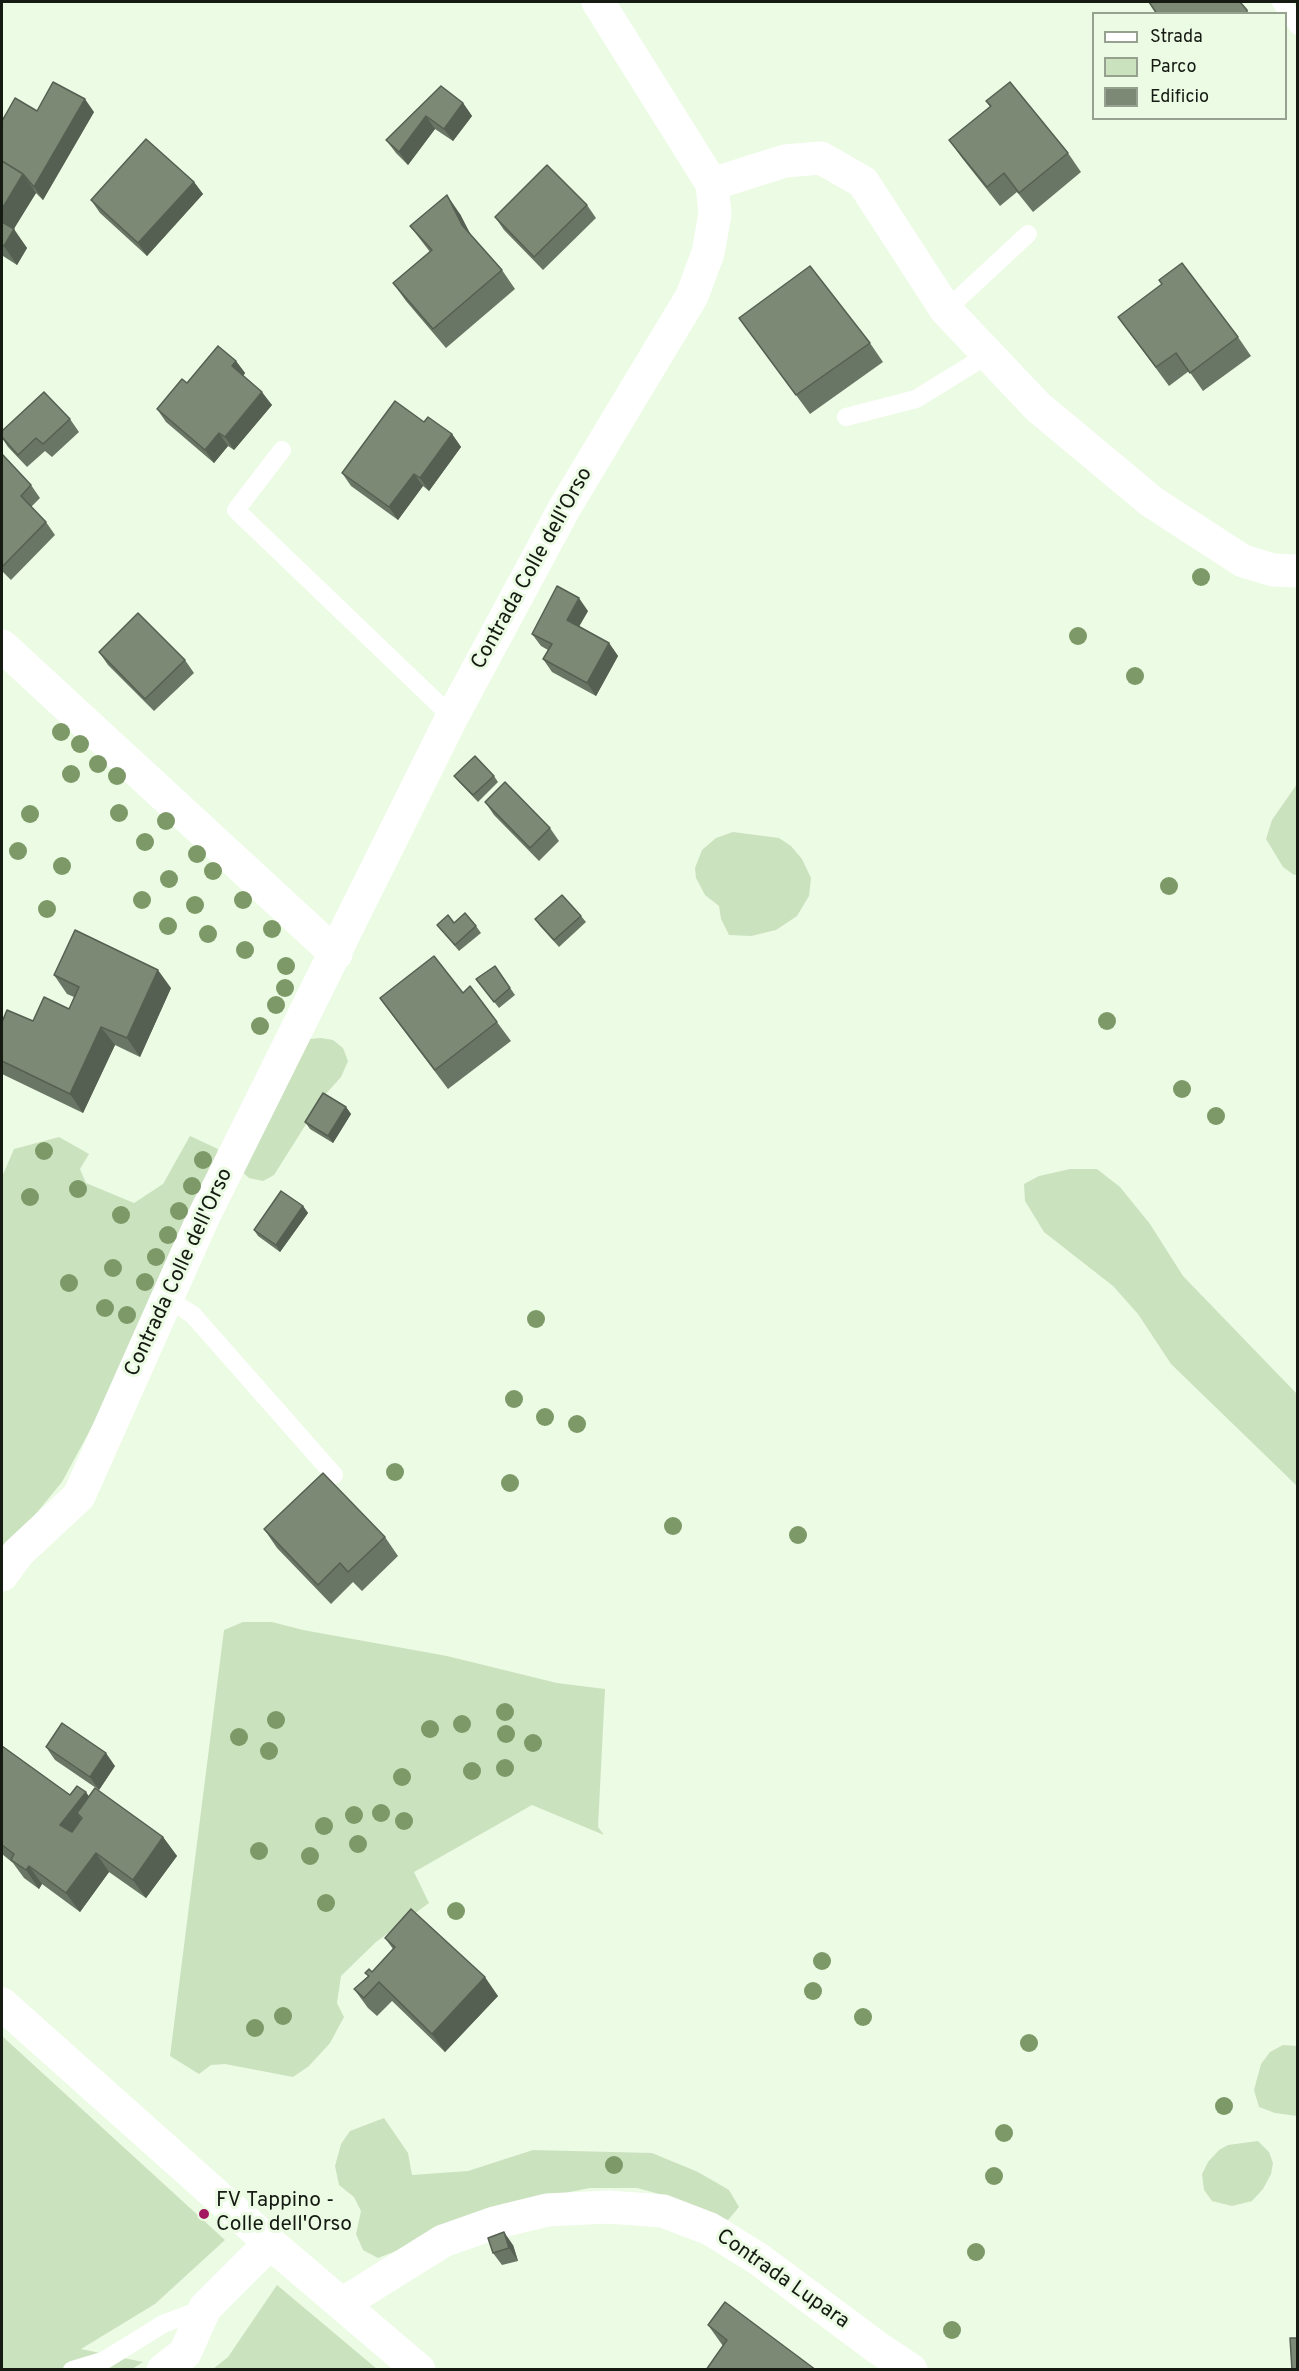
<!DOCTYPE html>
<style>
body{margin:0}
#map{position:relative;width:1299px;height:2371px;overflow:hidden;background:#ecfbe4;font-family:Overpass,sans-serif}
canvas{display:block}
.frame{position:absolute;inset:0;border:3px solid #151a12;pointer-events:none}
.legend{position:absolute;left:1092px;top:12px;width:195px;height:108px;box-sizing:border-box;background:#ecfbe4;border:2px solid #96a190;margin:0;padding:8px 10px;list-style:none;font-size:18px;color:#151a12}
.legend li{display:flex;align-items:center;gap:12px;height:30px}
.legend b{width:30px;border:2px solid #96a190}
</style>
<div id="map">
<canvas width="1299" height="2371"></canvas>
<div class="frame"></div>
<ul class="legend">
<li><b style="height:8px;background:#fff"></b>Strada</li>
<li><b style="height:16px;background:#cbe2bf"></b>Parco</li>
<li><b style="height:16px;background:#7b8975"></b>Edificio</li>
</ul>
</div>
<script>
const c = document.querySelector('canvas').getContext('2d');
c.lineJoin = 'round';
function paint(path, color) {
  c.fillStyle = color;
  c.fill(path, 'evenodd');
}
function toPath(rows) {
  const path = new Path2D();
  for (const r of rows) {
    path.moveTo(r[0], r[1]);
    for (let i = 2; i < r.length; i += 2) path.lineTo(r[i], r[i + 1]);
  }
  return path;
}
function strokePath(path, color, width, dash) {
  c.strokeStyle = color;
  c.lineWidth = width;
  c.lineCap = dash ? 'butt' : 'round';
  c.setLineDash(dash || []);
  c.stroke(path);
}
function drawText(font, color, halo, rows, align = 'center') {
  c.font = font + ' Overpass,sans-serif';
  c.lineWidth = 6;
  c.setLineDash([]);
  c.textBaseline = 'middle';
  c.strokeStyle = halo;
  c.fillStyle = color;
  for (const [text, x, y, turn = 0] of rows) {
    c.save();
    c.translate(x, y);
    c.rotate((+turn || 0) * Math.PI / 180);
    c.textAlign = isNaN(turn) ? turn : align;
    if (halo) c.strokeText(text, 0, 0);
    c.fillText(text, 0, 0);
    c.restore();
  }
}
const green = toPath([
 [1297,784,1298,874,1294,875,1283,867,1266,839,1272,820],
 [733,832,779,838,791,846,802,859,811,878,809,896,797,916,776,930,751,936,729,935,721,919,719,906,705,895,696,878,695,868,702,850,716,838],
 [321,1038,333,1040,343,1048,348,1061,341,1077,316,1105,310,1118,274,1175,263,1181,249,1178,239,1169,310,1039],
 [190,1136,218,1149,217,1153,108,1397,62,1482,2,1555,2,1177,14,1149,59,1137,89,1154,80,1169,86,1183,134,1203,163,1184],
 [1070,1169,1097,1169,1120,1187,1150,1224,1183,1276,1297,1394,1297,1486,1171,1364,1138,1314,1113,1286,1044,1232,1025,1201,1024,1184,1039,1176],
 [243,1622,272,1622,303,1630,447,1656,557,1683,605,1689,598,1827,604,1835,532,1805,414,1872,429,1903,376,1942,341,1976,337,2003,344,2017,330,2043,309,2066,293,2077,225,2064,211,2065,199,2074,170,2056,224,1630],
 [2,2036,225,2240,155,2304,81,2349,143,2362,132,2369,2,2369],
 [1283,2045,1297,2046,1297,2116,1275,2113,1259,2107,1254,2090,1261,2064,1270,2052],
 [384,2118,408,2153,412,2175,468,2171,533,2150,652,2153,698,2172,729,2190,739,2207,728,2220,671,2197,637,2188,590,2188,524,2201,378,2258,363,2250,356,2234,361,2211,354,2197,339,2185,335,2166,341,2144,350,2131],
 [1258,2141,1269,2152,1273,2163,1271,2174,1263,2189,1252,2201,1232,2206,1212,2201,1204,2190,1202,2174,1208,2162,1219,2150,1228,2145],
 [277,2285,377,2369,213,2369,228,2357]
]);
const lane = toPath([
 [1281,2,1298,26],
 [946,310,1028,234],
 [846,417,916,399,989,354],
 [282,450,236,510,452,717],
 [167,1298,193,1315,334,1475],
 [72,2370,105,2360,163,2324,205,2308]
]);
const street = toPath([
 [712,184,785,161,821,158,863,182,946,310,1038,407,1152,502,1243,561,1273,570,1298,571],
 [2,646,336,954],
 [2,1575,18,1553,79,1496,202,1220,452,717,565,507,692,296,708,253,715,214,712,184,598,2],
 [342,2304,443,2241,494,2223,547,2210,608,2207,663,2211,710,2229,757,2258,878,2348,911,2370],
 [163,2370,185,2353,205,2308,270,2243]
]);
const primary = toPath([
 [2,2004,270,2243,419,2370]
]);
const trees = [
 [1201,577],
 [1078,636],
 [1135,676],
 [61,732],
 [80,744],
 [98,764],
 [71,774],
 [117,776],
 [119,813],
 [30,814],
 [166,821],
 [145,842],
 [18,851],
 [197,854],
 [62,866],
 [213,871],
 [169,879],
 [1169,886],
 [142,900],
 [243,900],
 [195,905],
 [47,909],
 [168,926],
 [272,929],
 [208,934],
 [245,950],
 [286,966],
 [285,988],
 [276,1005],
 [1107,1021],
 [260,1026],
 [1182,1089],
 [1216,1116],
 [44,1151],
 [203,1160],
 [192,1186],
 [78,1189],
 [30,1197],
 [179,1211],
 [121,1215],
 [168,1235],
 [156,1257],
 [113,1268],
 [145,1282],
 [69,1283],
 [105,1308],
 [127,1315],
 [536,1319],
 [514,1399],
 [545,1417],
 [577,1424],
 [395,1472],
 [510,1483],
 [673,1526],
 [798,1535],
 [505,1712],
 [276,1720],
 [462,1724],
 [430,1729],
 [506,1734],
 [239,1737],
 [533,1743],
 [269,1751],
 [505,1768],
 [472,1771],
 [402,1777],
 [381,1813],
 [354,1815],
 [404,1821],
 [324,1826],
 [358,1844],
 [259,1851],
 [310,1856],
 [326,1903],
 [456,1911],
 [822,1961],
 [813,1991],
 [283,2016],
 [863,2017],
 [255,2028],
 [1029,2043],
 [1224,2106],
 [1004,2133],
 [614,2165],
 [994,2176],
 [976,2252],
 [952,2330]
];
const wall = toPath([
 [441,86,463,103,472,116,453,141,435,129,408,165,396,153,386,140],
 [986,101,1068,153,1081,172,1033,212,1017,192,1000,206,962,158,949,140,990,107],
 [37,111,94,112,43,200,36,193,13,229,27,248,17,265,3,256,2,259,2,121],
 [194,182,203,194,147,256,100,213,91,200],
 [587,205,596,218,543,270,504,230,495,217],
 [460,214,471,235,502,270,515,289,446,348,406,301,393,283,430,252,410,226],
 [1118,317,1238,337,1251,356,1203,391,1189,371,1169,386],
 [739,318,870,343,883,362,810,414],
 [236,361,245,373,243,376,272,405,234,450,228,446,214,463,166,422,157,409,187,383],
 [70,419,79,432,52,457,45,451,27,467,8,447,2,438,2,431],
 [424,422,452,434,461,447,429,491,423,486,398,520,351,486,342,473],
 [2,454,31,485,40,498,31,507,46,522,55,535,11,580,2,571],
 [588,611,579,626,609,643,618,656,596,696,552,672,543,659,548,650,541,646,532,634],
 [99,652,185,660,194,673,154,711,108,665],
 [454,776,494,776,498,782,478,802,459,782],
 [485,802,550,828,559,841,539,861,494,815],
 [581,916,586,922,559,947,540,926,535,919],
 [454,923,476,926,481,933,459,951,437,925],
 [495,966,515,995,499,1008,476,979],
 [54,975,171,988,140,1057,115,1045,83,1113,2,1074,2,1022,33,1021,69,1009,74,997,67,994],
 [463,993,497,1022,511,1041,448,1089,393,1016,380,998],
 [346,1107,351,1114,333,1143,310,1129,305,1122],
 [303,1206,308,1213,280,1252,258,1236,254,1230],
 [264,1529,385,1537,398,1556,362,1591,353,1582,331,1604,277,1548],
 [2,1746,70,1795,88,1797,163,1837,177,1856,146,1898,109,1872,80,1912,42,1884,39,1889,24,1878,13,1863,2,1854],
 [46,1747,115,1766,99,1790,55,1760],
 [385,1938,498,1996,445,2052,392,2001,377,2016,368,2008,354,1989,368,1976,365,1973,372,1972,393,1949],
 [513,2245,518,2261,502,2265,493,2253],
 [708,2325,816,2370,723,2346]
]);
const shadedWall = toPath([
 [85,99,94,112,43,200,34,187],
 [463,103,472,116,453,141,444,129],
 [426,116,435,129,408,165,399,152],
 [23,174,36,193,9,237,2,227,2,209],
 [194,182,203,194,147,256,138,243],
 [447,195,460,214,475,244,462,225],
 [14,229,27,248,17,265,4,246],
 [236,361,245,373,241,379,232,366],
 [262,392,272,405,234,450,225,437],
 [219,433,228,446,214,463,205,450],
 [452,434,461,447,429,491,420,478],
 [414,474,423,486,398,520,389,507],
 [579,598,588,611,576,632,567,620],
 [609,643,618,656,596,696,587,683],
 [158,970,171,988,140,1057,127,1038],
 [101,1027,115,1045,83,1113,70,1094],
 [346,1107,351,1114,333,1143,328,1136],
 [303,1206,308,1213,280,1252,276,1245],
 [106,1753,115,1766,99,1790,90,1777],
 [86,1792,99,1811,82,1818,77,1813,86,1827,73,1843,60,1825],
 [163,1837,177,1856,146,1898,133,1880],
 [96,1853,109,1872,80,1912,66,1893],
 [29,1866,42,1884,39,1889,26,1870],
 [485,1977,498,1996,445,2052,432,2034],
 [504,2232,513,2245,518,2261,509,2248]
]);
const building = toPath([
 [1149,2,1240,2,1247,10,1247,14,1157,14,1149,2],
 [53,82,85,99,34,187,23,174,2,161,2,121,15,98,37,111,53,82],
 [1010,82,1068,153,1019,193,1004,173,987,187,949,140,991,106,986,101,1010,82],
 [441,86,463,103,444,129,426,116,399,152,386,140,441,86],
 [146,139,194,182,138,243,91,200,146,139],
 [2,161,23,174,2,209,2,161],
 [547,165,587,205,534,257,495,217,547,165],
 [447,195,462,225,502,270,433,329,393,283,432,250,410,226,447,195],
 [2,222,14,229,4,246,2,245,2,222],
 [1182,263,1238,337,1190,373,1176,353,1156,367,1118,317,1162,284,1159,280,1182,263],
 [810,266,870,343,796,395,739,318,810,266],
 [218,346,236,361,232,366,262,392,225,437,219,433,205,450,157,409,182,379,187,383,218,346],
 [44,392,70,419,43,444,36,438,18,455,2,437,2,431,44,392],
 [395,401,424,422,428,417,452,434,420,478,414,474,389,507,342,473,395,401],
 [2,454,31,485,21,496,46,522,2,567,2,454],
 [557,586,579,598,567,620,609,643,587,683,543,659,552,644,532,634,557,586],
 [138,613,185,660,145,699,99,652,138,613],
 [475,756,494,776,473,795,454,776,475,756],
 [505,782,550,828,530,848,485,802,505,782],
 [562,895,581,916,554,940,535,919,562,895],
 [465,913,476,926,455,945,437,925,448,915,454,923,465,913],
 [75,930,158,970,127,1038,101,1027,70,1094,2,1061,2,1022,7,1010,33,1021,44,997,69,1009,79,987,54,975,75,930],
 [434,956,463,993,470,986,497,1022,435,1070,380,998,434,956],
 [495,966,510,988,494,1002,476,979,495,966],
 [323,1093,346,1107,328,1136,305,1122,323,1093],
 [281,1191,303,1206,276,1245,254,1230,281,1191],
 [323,1473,385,1537,348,1572,340,1563,318,1585,264,1529,323,1473],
 [62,1723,106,1753,90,1777,46,1747,62,1723],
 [2,1746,70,1795,77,1786,86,1792,60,1825,72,1832,82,1818,77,1813,95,1788,163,1837,133,1880,96,1853,66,1893,29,1866,26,1870,11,1860,14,1854,2,1845,2,1746],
 [411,1909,485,1977,432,2034,379,1982,364,1998,354,1989,369,1976,365,1973,369,1969,372,1972,395,1947,385,1938,411,1909],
 [504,2232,509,2248,493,2253,488,2238,504,2232],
 [725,2302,816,2370,706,2370,727,2340,708,2325,725,2302],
 [1290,2338,1298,2338,1298,2370,1292,2370,1290,2338]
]);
const markers = [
 [204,2214,6,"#a31861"]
];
const streetNames = [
 ["Contrada Colle dell'Orso",533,569,-61],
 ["Contrada Colle dell'Orso",180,1273,-65],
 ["Contrada Lupara",782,2280,35]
];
const poiNames = [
 ["FV Tappino -",216,2202],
 ["Colle dell'Orso",216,2226]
];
paint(green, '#cbe2bf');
strokePath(lane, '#fff', 18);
strokePath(street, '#fff', 33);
strokePath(primary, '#fff', 33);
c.fillStyle = '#7c9967';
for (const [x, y] of trees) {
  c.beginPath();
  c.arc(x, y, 9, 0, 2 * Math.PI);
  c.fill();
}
paint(wall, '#6a7665');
paint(shadedWall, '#566052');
paint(building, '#7b8975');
strokePath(building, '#566052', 1.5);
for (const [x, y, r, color] of markers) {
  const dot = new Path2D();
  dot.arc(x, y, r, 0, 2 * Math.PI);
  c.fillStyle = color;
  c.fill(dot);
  strokePath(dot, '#ecfbe4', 2);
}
drawText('21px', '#151a12', '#ecfbe4', streetNames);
drawText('21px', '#151a12', '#ecfbe4', poiNames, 'left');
</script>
